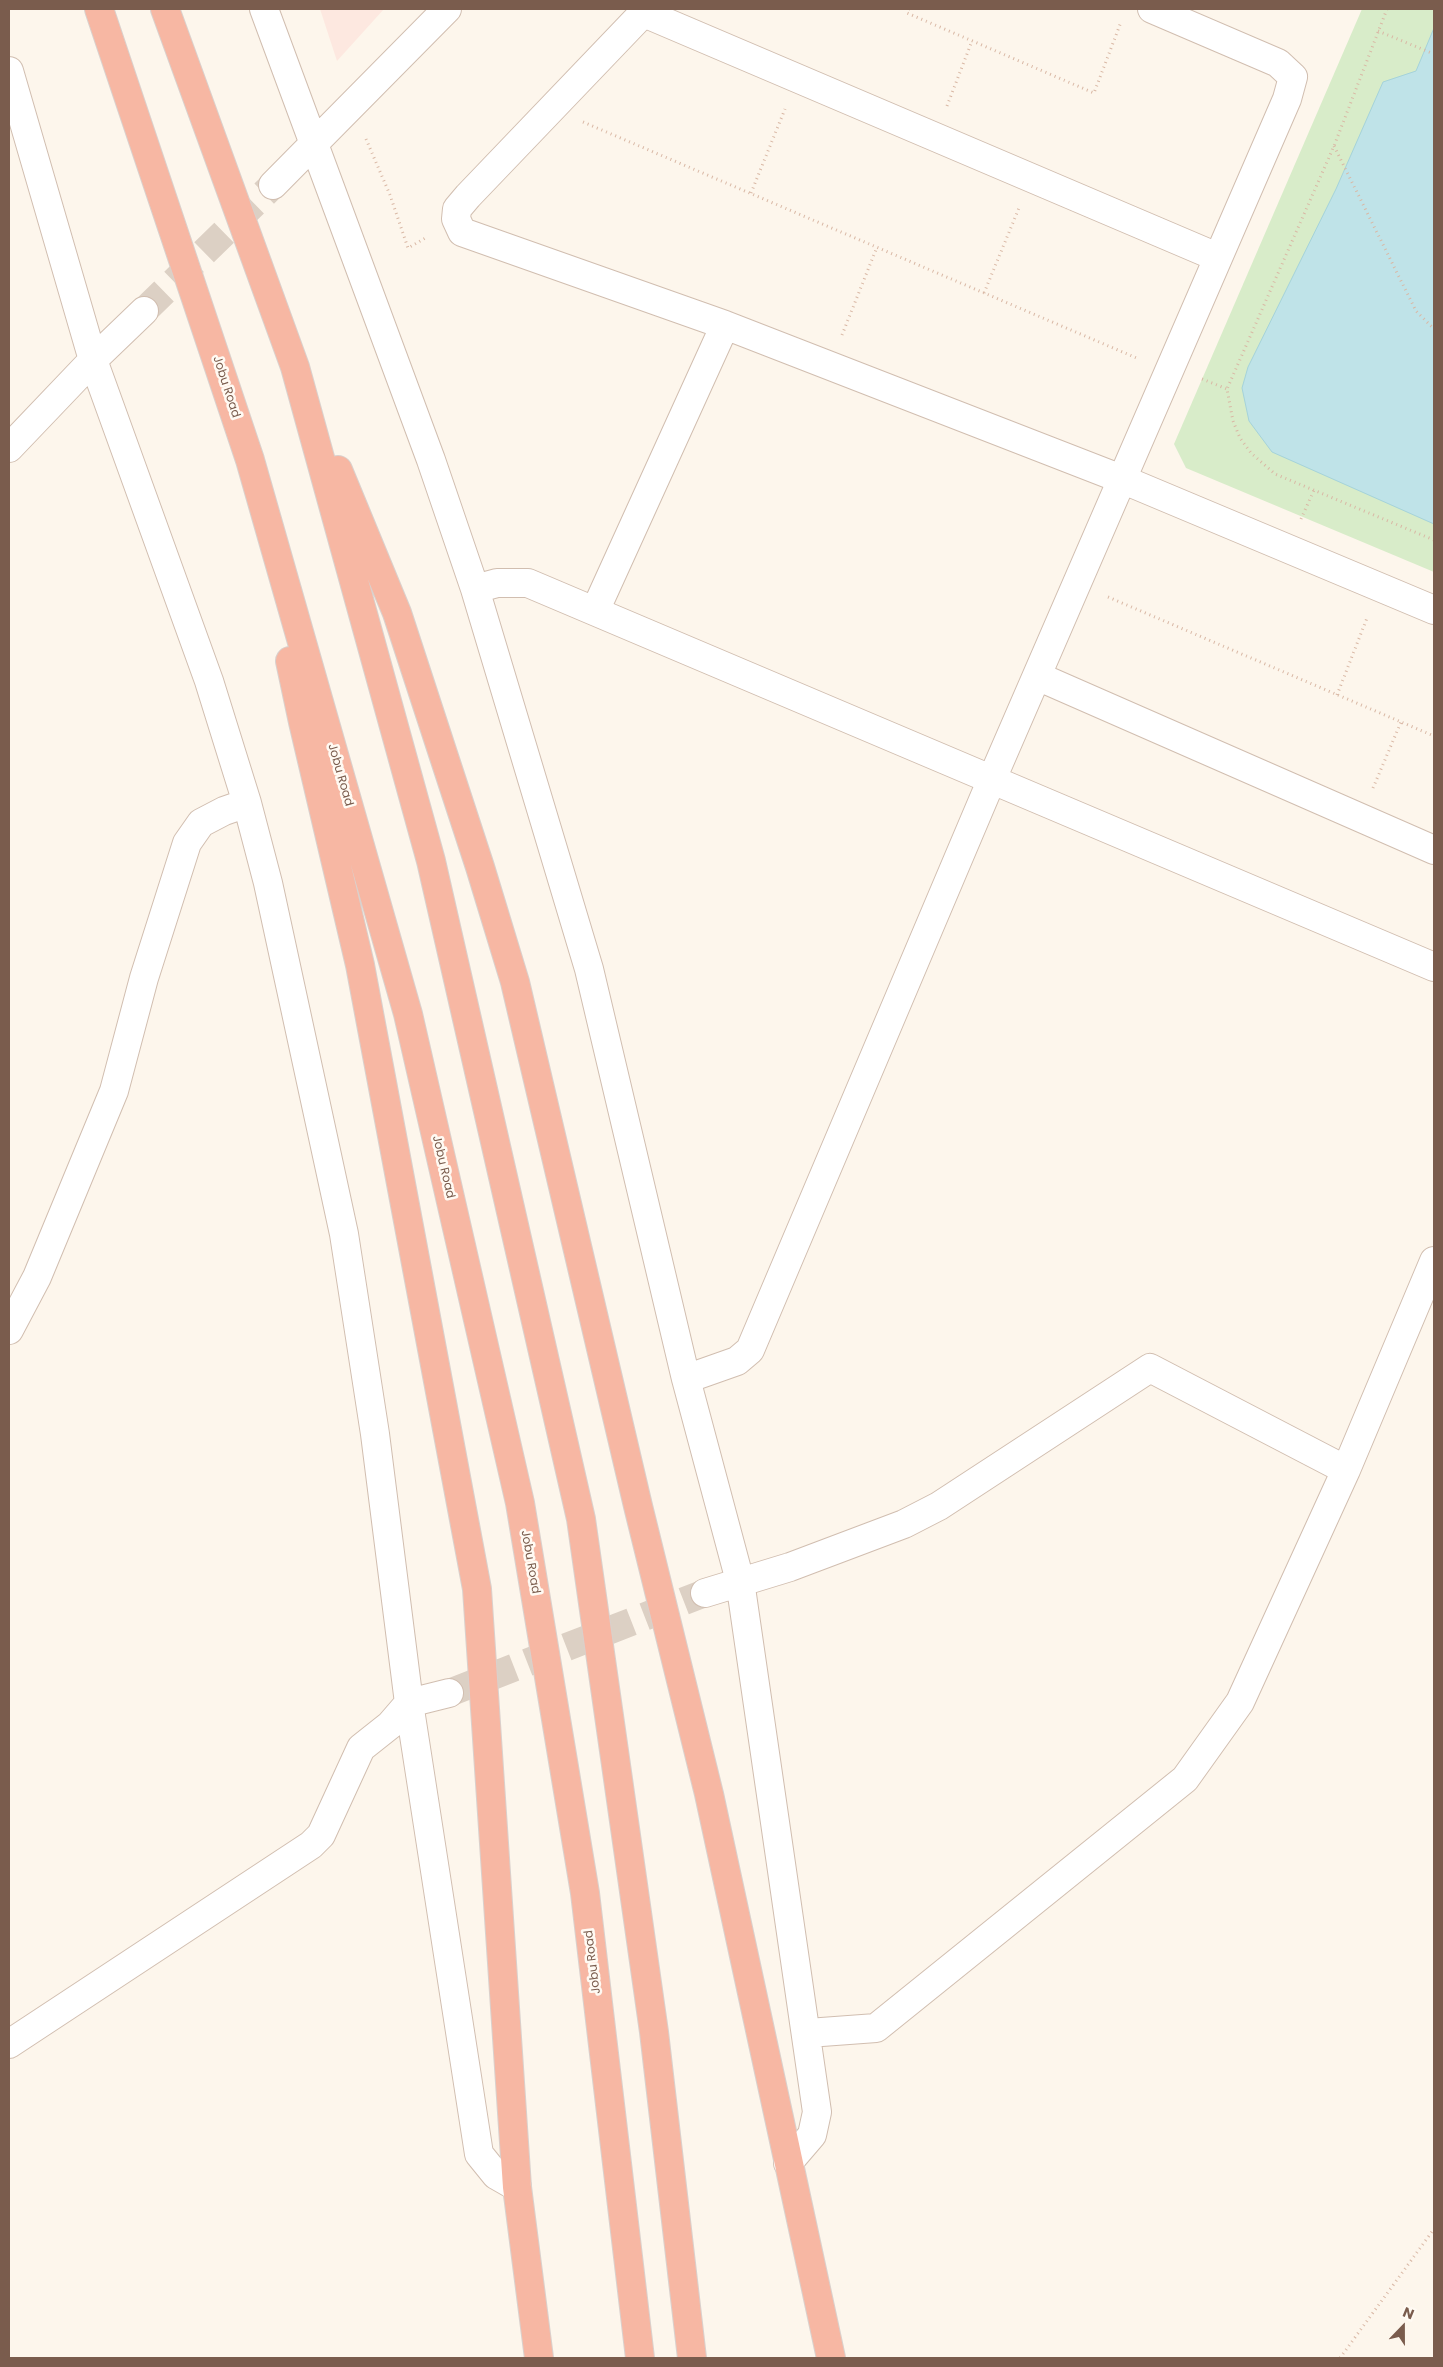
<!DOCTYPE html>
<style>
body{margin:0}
#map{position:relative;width:1443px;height:2367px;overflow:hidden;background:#fdf6ec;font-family:Poppins,sans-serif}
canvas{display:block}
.frame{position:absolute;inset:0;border:10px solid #7a5c4d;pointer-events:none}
.north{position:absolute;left:1378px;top:2302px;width:50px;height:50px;-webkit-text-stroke:4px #fffaf3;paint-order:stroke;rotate:22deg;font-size:14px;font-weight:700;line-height:20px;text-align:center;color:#7a5c4d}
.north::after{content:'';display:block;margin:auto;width:18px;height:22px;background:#7a5c4d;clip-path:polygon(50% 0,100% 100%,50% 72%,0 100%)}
</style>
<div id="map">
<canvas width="1443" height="2367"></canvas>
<div class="frame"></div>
<div class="north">N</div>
</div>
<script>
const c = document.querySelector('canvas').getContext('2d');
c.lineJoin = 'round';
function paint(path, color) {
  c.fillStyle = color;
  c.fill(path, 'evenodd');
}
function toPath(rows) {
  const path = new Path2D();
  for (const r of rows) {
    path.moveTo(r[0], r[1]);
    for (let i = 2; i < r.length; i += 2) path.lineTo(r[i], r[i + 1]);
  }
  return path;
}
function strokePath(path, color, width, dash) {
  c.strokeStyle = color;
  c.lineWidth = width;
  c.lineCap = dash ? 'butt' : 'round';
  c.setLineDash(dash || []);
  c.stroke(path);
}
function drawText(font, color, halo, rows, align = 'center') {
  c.font = font + ' Poppins,sans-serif';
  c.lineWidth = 5;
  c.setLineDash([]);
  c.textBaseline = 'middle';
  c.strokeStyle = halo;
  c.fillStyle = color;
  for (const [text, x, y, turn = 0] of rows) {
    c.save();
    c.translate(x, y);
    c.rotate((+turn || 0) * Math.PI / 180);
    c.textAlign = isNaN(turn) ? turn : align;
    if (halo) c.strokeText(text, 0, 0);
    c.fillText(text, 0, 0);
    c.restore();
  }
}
const commercial = toPath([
 [320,9,384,9,337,61]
]);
const green = toPath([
 [1362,9,1434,9,1434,572,1186,468,1174,444]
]);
const water = toPath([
 [1434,28,1434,524,1272,452,1249,421,1242,388,1248,367,1336,189,1383,82,1416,71,1434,28]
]);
const minorTunnel = toPath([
 [144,311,273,185],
 [449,1693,705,1593]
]);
const path = toPath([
 [909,9,907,13,1094,93,1121,22],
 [1387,9,1334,146,1227,389,1233,421,1240,438,1251,453,1275,474,1434,540],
 [1378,31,1434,54],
 [947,106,972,41],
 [583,122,1139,359],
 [366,139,390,195,408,248,427,237],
 [1334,146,1416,311,1434,329],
 [751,193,785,109],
 [984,293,1019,208],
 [842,335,877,247],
 [1202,379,1227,389],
 [1301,519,1314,490],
 [1108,597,1434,736],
 [1337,695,1367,618],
 [1373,788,1401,722],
 [1340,2358,1434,2229]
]);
const minor = toPath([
 [264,9,431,460,475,589,589,969,686,1379,740,1581,817,2112,812,2135,788,2163],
 [647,9,468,196,457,209,456,219,462,232,725,325,1124,480,1434,610],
 [644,13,1217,257],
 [9,71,93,360,209,681,247,803,268,883,344,1234,375,1434,409,1703,479,2154,496,2175,517,2187],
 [273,185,447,9],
 [9,448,93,360,144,311],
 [475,589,497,583,528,583,1434,967],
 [595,611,725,325],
 [1037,676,1434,850],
 [9,1330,37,1277,114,1091,144,978,187,843,201,823,224,811,247,803],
 [686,1379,737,1361,750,1350,992,779,1287,99,1293,77,1278,63,1152,9],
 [705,1593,790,1567,904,1524,939,1506,1150,1368,1346,1470],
 [808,2033,876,2028,1185,1779,1240,1702,1346,1470,1434,1261],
 [9,2044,311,1845,321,1835,361,1748,390,1725,409,1703,449,1693]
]);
const highway = toPath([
 [99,9,250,460,408,1014,520,1503,585,1893,640,2358],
 [165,9,295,367,431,861,581,1519,654,2032,692,2358],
 [338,470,397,613,480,867,515,982,638,1506,709,1794,831,2358],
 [290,661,303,722,360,965,477,1589,517,2187,539,2358]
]);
const streetNames = [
 ["Jobu Road",226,387,72],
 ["Jobu Road",340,775,74],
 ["Jobu Road",443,1167,77],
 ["Jobu Road",530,1562,80],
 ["Jobu Road",593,1962,-97]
];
paint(commercial, '#fde8e0');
paint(green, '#d8ecc9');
paint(water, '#bfe3e8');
strokePath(water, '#a5d3da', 1);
strokePath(minorTunnel, '#dcd0c4', 28, [28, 14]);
strokePath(minor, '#d1beb0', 30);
strokePath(highway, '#dad1cd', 30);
strokePath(path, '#d9b8a5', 3, [1, 4]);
strokePath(minor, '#fff', 28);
strokePath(highway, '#f7b7a3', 28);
drawText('12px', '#7a5c4d', '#fffaf3', streetNames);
</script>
